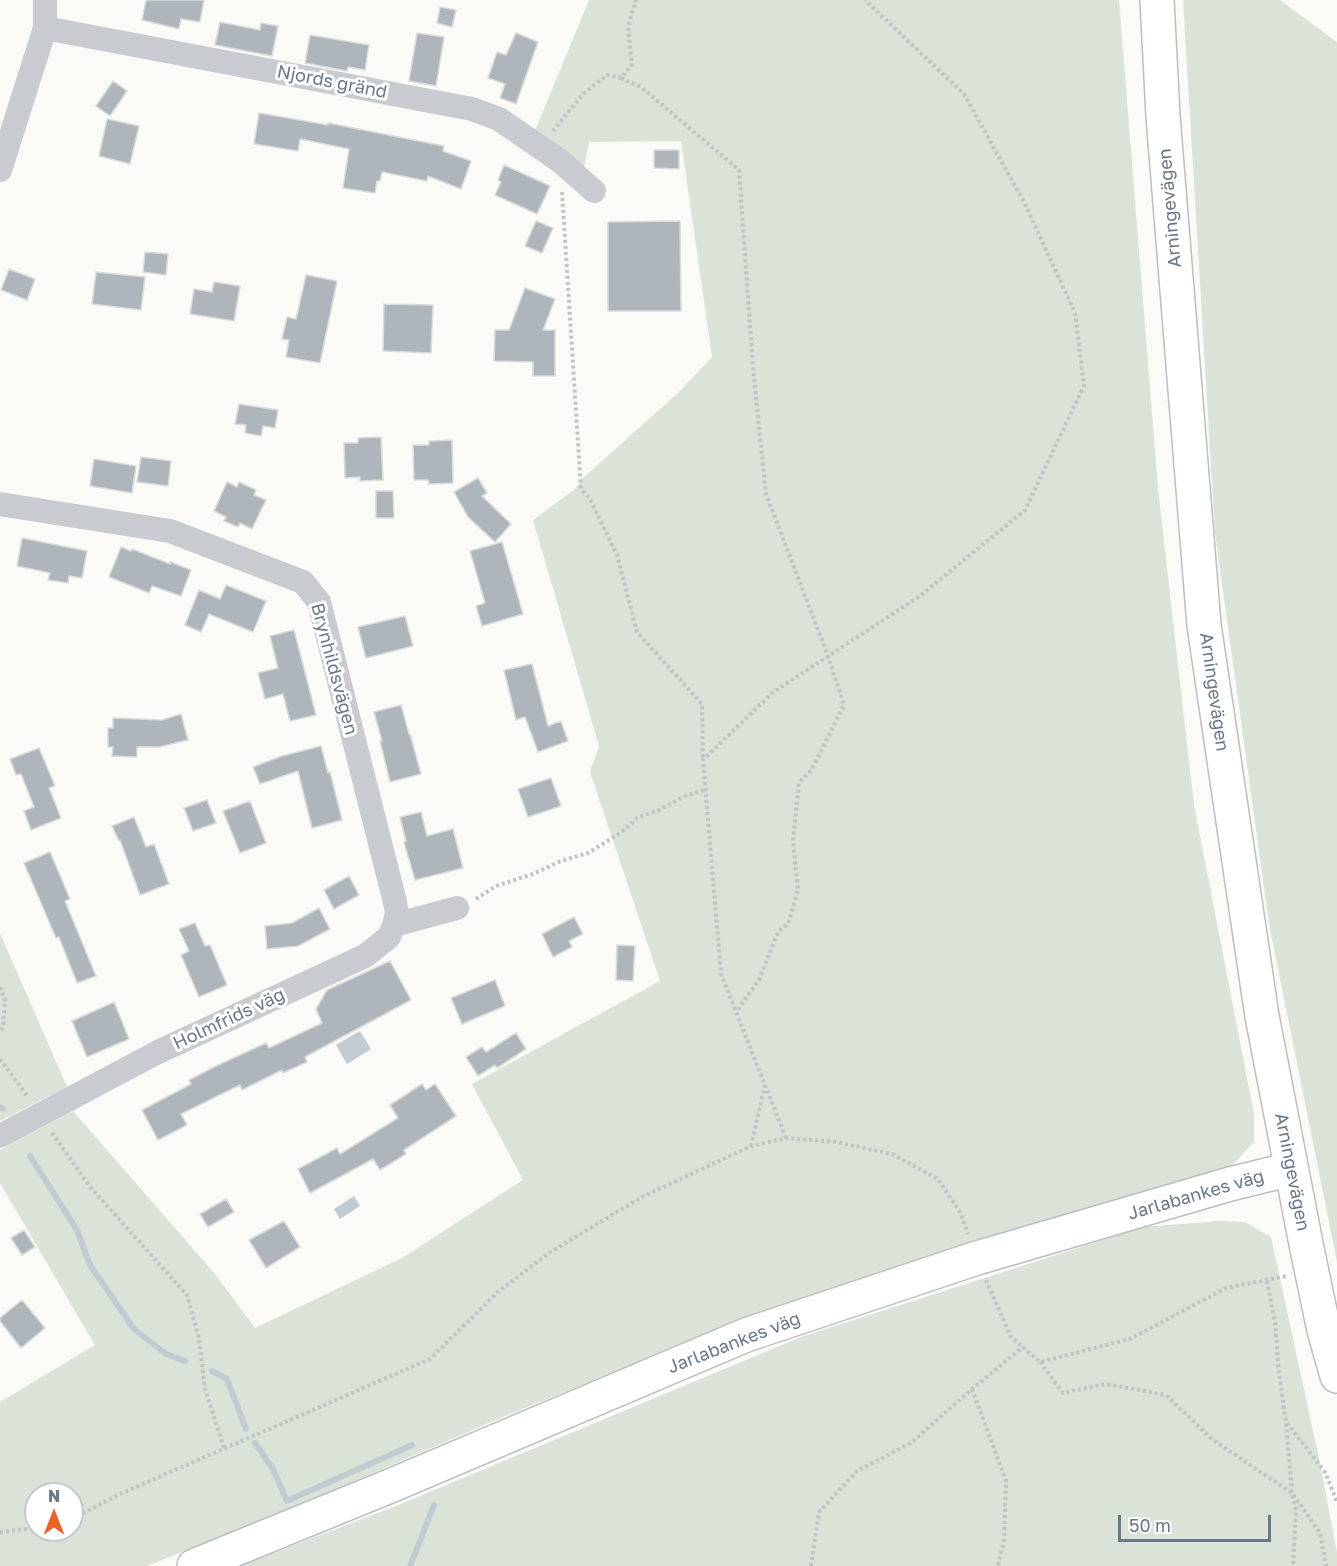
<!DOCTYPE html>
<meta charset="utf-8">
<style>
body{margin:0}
#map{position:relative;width:1337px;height:1566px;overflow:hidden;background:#fafaf7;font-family:"Golos Text",sans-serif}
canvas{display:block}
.north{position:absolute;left:24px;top:1482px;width:60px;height:60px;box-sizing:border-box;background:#fff;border:2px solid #c3c9d0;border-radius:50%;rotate:0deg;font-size:16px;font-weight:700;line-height:24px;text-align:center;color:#68788a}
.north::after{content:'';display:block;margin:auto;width:21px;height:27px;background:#ea6228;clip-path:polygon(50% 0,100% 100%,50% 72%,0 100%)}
.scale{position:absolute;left:1118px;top:1515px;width:153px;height:27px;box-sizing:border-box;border:3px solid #68788a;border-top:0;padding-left:8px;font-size:18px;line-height:21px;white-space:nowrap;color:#68788a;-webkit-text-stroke:4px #fff;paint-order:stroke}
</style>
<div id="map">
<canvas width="1337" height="1566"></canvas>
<div class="north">N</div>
<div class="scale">50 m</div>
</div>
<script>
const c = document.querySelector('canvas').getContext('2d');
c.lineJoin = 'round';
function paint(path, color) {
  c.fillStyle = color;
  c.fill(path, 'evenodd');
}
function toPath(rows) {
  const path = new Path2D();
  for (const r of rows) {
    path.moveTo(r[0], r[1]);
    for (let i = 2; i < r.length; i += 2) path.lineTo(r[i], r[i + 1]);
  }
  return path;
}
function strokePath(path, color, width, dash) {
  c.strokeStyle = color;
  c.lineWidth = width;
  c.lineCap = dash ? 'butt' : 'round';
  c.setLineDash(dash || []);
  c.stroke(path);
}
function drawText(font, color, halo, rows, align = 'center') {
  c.font = font + ' "Golos Text",sans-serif';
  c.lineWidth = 6;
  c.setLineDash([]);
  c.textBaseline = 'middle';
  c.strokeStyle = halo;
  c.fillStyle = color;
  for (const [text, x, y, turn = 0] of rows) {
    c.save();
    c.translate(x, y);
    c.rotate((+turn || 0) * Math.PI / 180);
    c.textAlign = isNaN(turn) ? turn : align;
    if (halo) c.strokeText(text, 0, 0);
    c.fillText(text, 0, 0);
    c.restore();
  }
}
const green = toPath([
 [589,0,1119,0,1158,489,1194,805,1254,1114,1254,1142,1229,1169,1070,1214,930,1256,718,1330,505,1416,278,1514,147,1566,0,1566,0,1402,95,1345,0,1183,0,1150,73,1111,215,1274,255,1328,402,1258,523,1180,472,1084,660,981,590,772,599,746,533,520,574,490,583,478,679,392,712,357,681,141,589,142,583,174,532,138],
 [36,1494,72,1494,72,1530,36,1530],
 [1183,0,1280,0,1337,42,1337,1262,1269,924,1215,533],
 [0,933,67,1087,0,1121],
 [1221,1221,1245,1222,1271,1237,1320,1463,1337,1552,1337,1566,239,1566,396,1506,801,1337,1143,1227]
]);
const water = toPath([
 [360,1031,371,1049,347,1064,336,1045],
 [354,1196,360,1206,340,1219,334,1209]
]);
const stream = toPath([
 [0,1107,3,1109],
 [30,1156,77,1230,90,1265,134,1329,166,1354,185,1361],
 [212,1371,227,1379,246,1429],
 [255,1443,273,1469,287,1501,412,1445],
 [410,1566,434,1505]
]);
const building = toPath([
 [146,0,204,0,200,22,181,19,179,29,142,20,146,0],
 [440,7,456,10,452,27,437,23,440,7],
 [220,22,260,30,261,23,278,26,272,56,215,45,220,22],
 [417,33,444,37,436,86,409,81,417,33],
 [516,33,538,42,516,104,500,98,505,84,488,78,497,52,506,55,516,33],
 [310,35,369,45,365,70,348,67,347,71,305,63,310,35],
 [113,81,127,91,110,116,96,106,113,81],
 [259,113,328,125,328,123,444,146,443,151,471,161,461,189,428,176,427,181,382,172,380,181,377,181,375,193,343,188,349,149,300,139,298,151,254,144,259,113],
 [107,119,139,126,130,164,99,156,107,119],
 [654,150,679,150,679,169,654,168,654,150],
 [504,165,550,186,537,214,495,195,501,182,498,180,504,165],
 [536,221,553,228,542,253,525,246,536,221],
 [680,221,681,311,608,311,608,222,680,221],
 [145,252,168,254,166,275,143,272,145,252],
 [9,269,35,279,27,300,1,290,9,269],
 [96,272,145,277,141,310,92,304,96,272],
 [306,275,337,281,320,363,286,357,289,340,282,339,287,317,296,319,306,275],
 [214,282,240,286,234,321,190,314,194,289,212,292,214,282],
 [525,288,555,299,543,330,555,330,555,376,533,376,533,362,494,361,495,330,509,330,525,288],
 [384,304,433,305,431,353,383,351,384,304],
 [239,404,278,410,275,428,263,426,261,436,245,433,246,425,235,424,239,404],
 [381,437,383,480,360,481,360,477,345,478,344,443,358,443,358,438,381,437],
 [452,440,453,483,429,484,428,480,414,480,413,445,429,445,429,441,452,440],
 [141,457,171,461,168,486,137,482,141,457],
 [94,459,136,466,132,493,90,486,94,459],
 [478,478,487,493,482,496,511,524,495,542,468,517,454,492,478,478],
 [227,482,237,487,239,482,256,490,254,495,266,500,252,529,240,523,238,527,224,521,226,517,214,511,227,482],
 [376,491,393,491,394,518,376,518,376,491],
 [22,538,87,551,82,578,69,576,68,583,48,580,50,573,17,566,22,538],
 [502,542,523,614,482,626,476,606,485,603,470,551,502,542],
 [121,547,131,551,132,549,170,564,170,562,191,570,181,596,152,586,149,593,109,577,121,547],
 [226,585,266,601,253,632,209,614,201,632,185,625,199,590,220,599,226,585],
 [405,616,413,646,366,658,358,627,405,616],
 [294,630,316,715,290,721,283,694,265,699,258,673,278,668,270,636,294,630],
 [532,664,548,726,561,721,568,741,538,752,525,717,516,720,504,670,532,664],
 [401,705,409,734,410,734,421,774,390,782,380,741,382,741,374,712,401,705],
 [181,714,188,740,159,747,137,747,137,757,112,756,113,747,108,747,108,728,113,728,113,718,162,720,181,714],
 [321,746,328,773,330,772,342,820,312,828,298,771,260,784,253,767,282,756,321,746],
 [39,748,55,786,49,788,61,818,31,830,24,811,34,807,21,774,16,775,10,759,39,748],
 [551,778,561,806,528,817,518,789,551,778],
 [207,800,216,823,193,831,184,808,207,800],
 [250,801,266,843,240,853,223,811,250,801],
 [421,812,427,836,453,829,463,868,415,880,404,842,406,841,400,817,421,812],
 [134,817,146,847,154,844,169,884,140,895,120,840,119,841,112,826,134,817],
 [50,852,70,899,65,901,96,976,77,983,59,937,56,938,24,863,50,852],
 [349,876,359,895,334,909,324,890,349,876],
 [319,908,330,929,298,946,267,949,265,926,292,923,319,908],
 [574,917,583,934,569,941,572,947,553,957,542,934,574,917],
 [195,923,205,946,210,945,227,985,199,997,181,955,189,951,179,929,195,923],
 [617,945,635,946,633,981,616,980,617,945],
 [390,961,411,1000,305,1057,307,1062,283,1073,282,1070,242,1090,240,1085,181,1114,187,1125,158,1140,142,1110,191,1084,189,1080,216,1066,266,1043,269,1048,322,1023,316,1009,327,990,390,961],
 [495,980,505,1006,462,1024,451,998,495,980],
 [114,1002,129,1039,87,1057,72,1021,114,1002],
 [516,1033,526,1049,497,1068,495,1065,478,1076,466,1057,482,1047,486,1052,516,1033],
 [422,1084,426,1090,435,1084,456,1116,404,1150,406,1154,380,1170,373,1159,310,1193,298,1169,337,1148,340,1154,398,1118,390,1105,422,1084],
 [226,1199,234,1212,208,1227,200,1214,226,1199],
 [284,1221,300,1247,266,1268,249,1240,284,1221],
 [24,1230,35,1247,22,1255,11,1238,24,1230],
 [22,1300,45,1328,21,1348,0,1321,0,1318,22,1300]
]);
const path = toPath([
 [621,78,641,87,739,170,753,368,766,494,828,656,844,705,812,769,799,783,793,840,798,890,788,924,778,932,759,980,736,1012],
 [553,131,583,94,607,75,621,78,632,65,628,27,636,0],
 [562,192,581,489,590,499,617,555,637,632,702,704,703,759],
 [476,899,496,886,533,874,561,861,588,853,622,832,637,818,659,810,687,795,706,790],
 [0,987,5,1000,3,1027,0,1033],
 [0,1059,28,1097],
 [52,1133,91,1188,187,1295,199,1338,205,1389,224,1448],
 [786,1138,721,974,703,760,772,693,920,596,1025,510,1084,386,1075,313,1024,202,964,94,865,0],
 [751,1146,765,1085],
 [986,1280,1011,1337,1040,1362,1130,1339,1226,1288,1287,1276],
 [1267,1281,1275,1322,1279,1373,1286,1422,1292,1493,1296,1510,1293,1566],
 [1040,1362,1063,1393,1106,1384,1166,1395,1213,1440,1292,1493,1320,1533,1326,1566],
 [972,1389,1006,1481,1004,1541,998,1566],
 [1287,1423,1325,1472,1337,1502],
 [72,1519,120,1494,430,1359,499,1291,549,1253,642,1197,751,1146,786,1138,836,1142,892,1154,938,1179,961,1214,968,1234],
 [0,1532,36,1528],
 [811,1566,819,1512,857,1471,911,1443,972,1389,1023,1347]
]);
const minor = toPath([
 [45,28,472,109,499,119,560,161,594,191],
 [0,170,45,28,45,0],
 [0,504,170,531,303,582,319,602,395,902,397,914,394,925],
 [0,1136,158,1052,365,956,389,937,394,925,457,908]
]);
const secondary = toPath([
 [194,1566,390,1486,746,1335,977,1258,1230,1184,1291,1169]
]);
const primary = toPath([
 [1157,0,1163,116,1204,625,1262,1016,1307,1249,1324,1330,1337,1376]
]);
const streetNames = [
 ["Njords gränd",332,82,11],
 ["Arningevägen",1170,208,-95],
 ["Brynhildsvägen",334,669,75],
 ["Arningevägen",1214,692,82],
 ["Holmfrids väg",229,1019,-25],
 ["Arningevägen",1292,1172,79],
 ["Jarlabankes väg",1196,1195,-16],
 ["Jarlabankes väg",734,1343,-21]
];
paint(green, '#dbe2d8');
paint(water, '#c2cbd1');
strokePath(stream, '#c2cbd1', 6);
paint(building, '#aeb6bc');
strokePath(building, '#dbdcda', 1.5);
strokePath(secondary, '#babfc4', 36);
strokePath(primary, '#bbbfc3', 36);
strokePath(path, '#c1c4c6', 4, [3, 3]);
strokePath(minor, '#c8cbcf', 24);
strokePath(secondary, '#fff', 33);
strokePath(primary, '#fff', 33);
drawText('18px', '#68788a', '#fff', streetNames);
</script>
